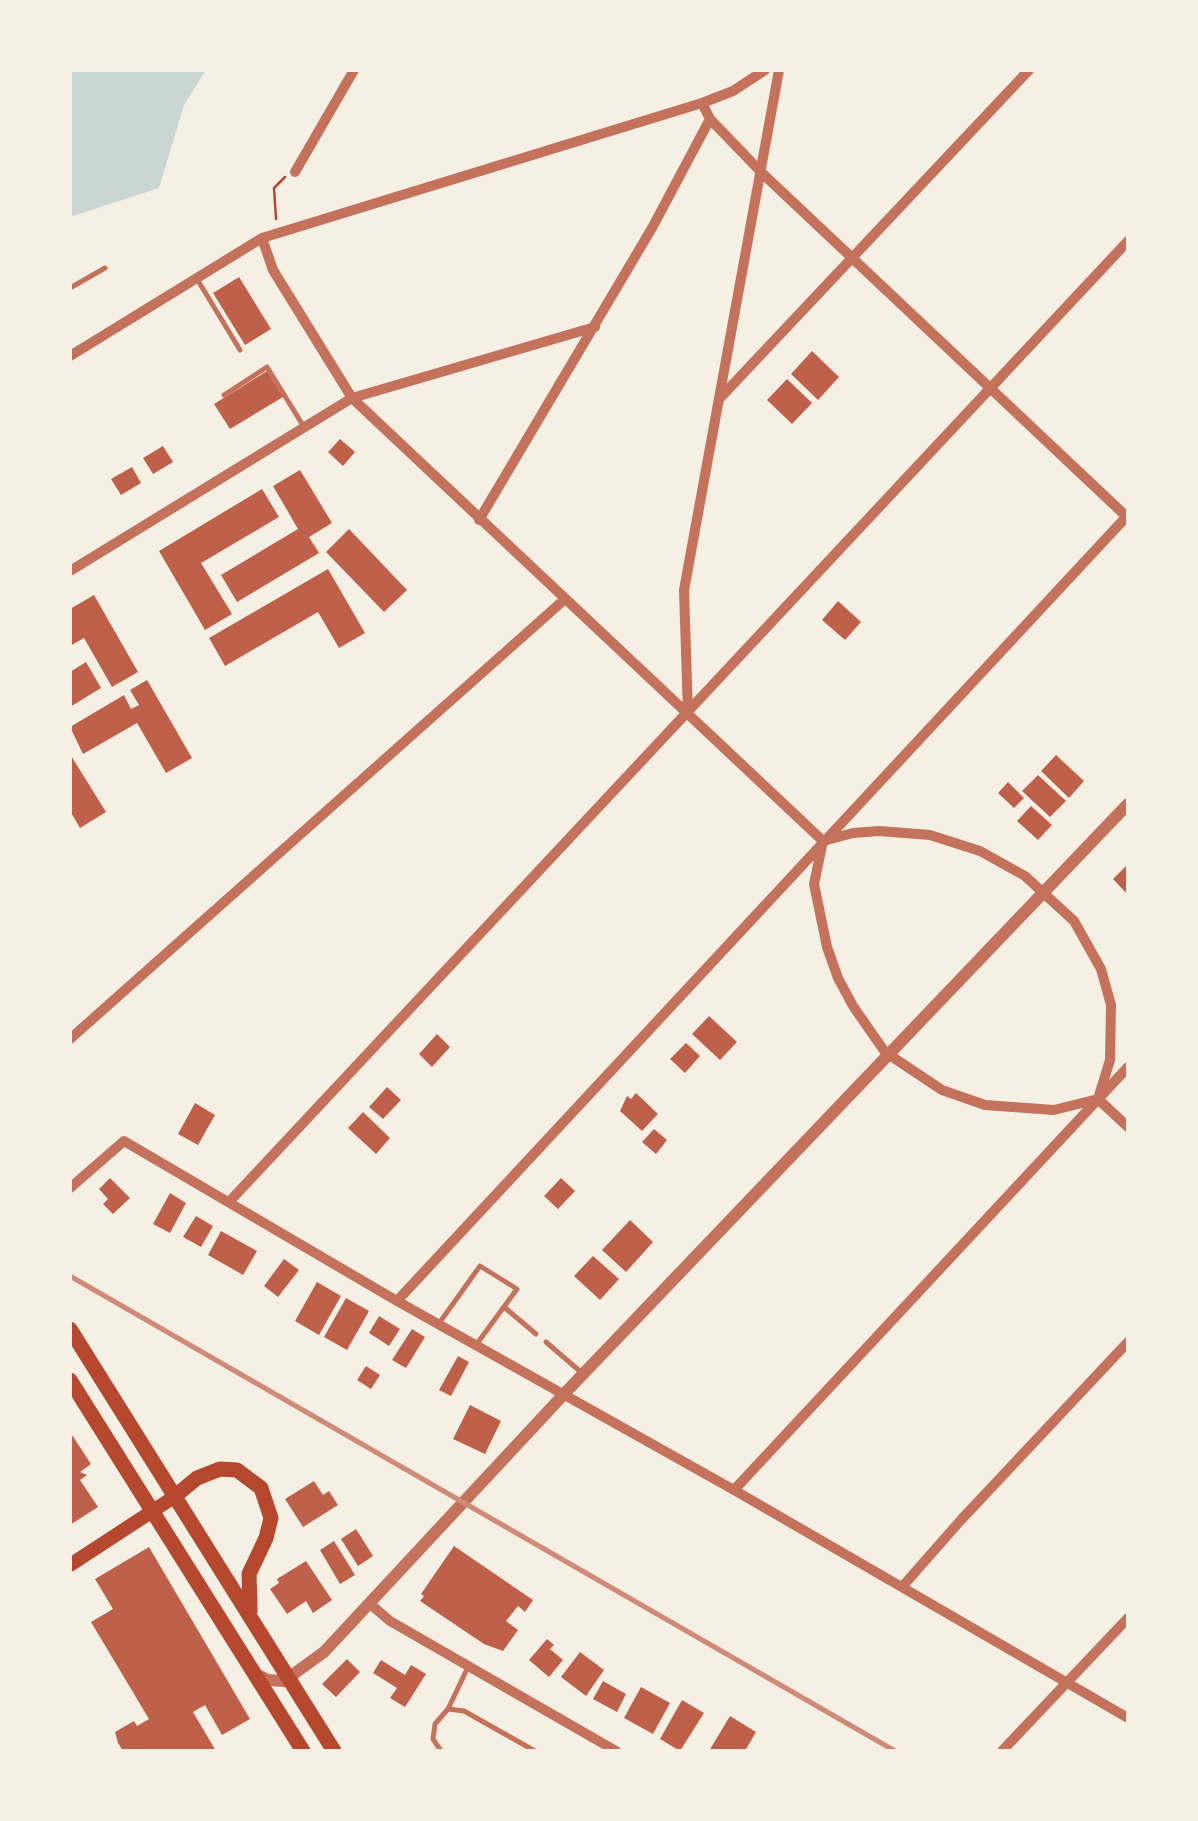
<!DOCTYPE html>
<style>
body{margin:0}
#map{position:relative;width:1198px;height:1821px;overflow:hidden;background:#f6efe4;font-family:Figtree,sans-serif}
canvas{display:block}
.frame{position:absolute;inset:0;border:72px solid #f6efe4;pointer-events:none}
</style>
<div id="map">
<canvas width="1198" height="1821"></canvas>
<div class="frame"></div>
</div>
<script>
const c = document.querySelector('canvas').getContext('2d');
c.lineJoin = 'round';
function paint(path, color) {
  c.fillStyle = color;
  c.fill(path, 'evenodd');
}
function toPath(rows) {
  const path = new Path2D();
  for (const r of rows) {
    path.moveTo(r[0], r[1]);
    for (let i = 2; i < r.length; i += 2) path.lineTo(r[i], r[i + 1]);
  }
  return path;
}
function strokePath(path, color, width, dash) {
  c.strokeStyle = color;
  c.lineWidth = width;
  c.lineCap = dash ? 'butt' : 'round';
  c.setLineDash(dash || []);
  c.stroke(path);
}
const water = toPath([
 [70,70,206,70,184,105,159,188,70,217]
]);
const building = toPath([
 [239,277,271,329,245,345,213,293],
 [812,351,839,377,818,400,791,374],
 [267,371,283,397,230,429,214,404],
 [787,379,812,403,792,424,767,400],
 [340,439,355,452,343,466,328,452],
 [163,446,173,462,153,474,143,458],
 [132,467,141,483,121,495,111,479],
 [300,470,332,523,309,537,319,553,237,602,221,575,298,529,273,486],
 [262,489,279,517,201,563,232,614,205,630,159,551],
 [349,529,407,590,384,612,326,552],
 [328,569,365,633,339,648,318,612,225,666,209,638],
 [94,595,138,672,112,687,84,638,70,646,70,609],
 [838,601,861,622,845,640,822,620],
 [86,662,101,688,70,707,70,672],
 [147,680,192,758,166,773,137,723,83,754,70,727,124,695,131,709,139,705,130,690],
 [70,754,106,812,80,828,70,811],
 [1056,755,1084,781,1069,798,1041,771],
 [1038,775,1066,801,1050,817,1022,791],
 [1008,782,1024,798,1014,808,998,793],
 [1031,806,1052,825,1038,840,1017,821],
 [1128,864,1128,895,1113,879],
 [709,1016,737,1042,720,1060,692,1034],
 [437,1034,450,1047,432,1067,419,1054],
 [686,1043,700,1056,685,1073,670,1059],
 [387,1087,401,1100,383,1119,369,1107],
 [636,1093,658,1114,642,1131,620,1111,627,1096,631,1099],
 [195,1103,215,1115,198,1145,178,1134],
 [363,1112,390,1138,376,1154,348,1128],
 [654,1129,667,1140,656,1154,642,1142],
 [110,1178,130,1198,113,1214,103,1204,108,1199,99,1189],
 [561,1178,575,1191,558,1209,544,1196],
 [170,1193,186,1203,170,1233,153,1224],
 [196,1216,213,1226,201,1247,183,1237],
 [630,1220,653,1242,626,1272,602,1250],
 [221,1231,257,1251,243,1275,208,1255],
 [593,1256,619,1279,600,1300,574,1276],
 [284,1259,299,1270,278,1297,264,1286],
 [317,1282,341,1296,319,1335,295,1321],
 [346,1298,369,1311,347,1350,324,1337],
 [379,1316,400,1329,389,1346,369,1333],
 [412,1329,425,1337,406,1368,392,1360],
 [458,1356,469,1362,451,1396,439,1390],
 [366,1366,380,1375,371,1389,357,1380],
 [470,1405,501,1421,485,1454,453,1439],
 [70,1432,91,1464,80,1472,87,1475,80,1480,98,1507,70,1525],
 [314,1481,323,1495,329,1491,338,1505,303,1527,285,1499],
 [356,1529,373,1556,358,1566,341,1539],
 [334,1541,355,1575,340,1584,320,1550],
 [454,1546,533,1600,525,1612,518,1606,506,1621,518,1630,503,1651,484,1644,420,1601,424,1596,421,1594],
 [149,1547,250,1719,222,1735,205,1705,193,1712,216,1751,123,1751,118,1743,115,1732,134,1721,137,1726,149,1719,91,1622,113,1609,95,1579],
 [306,1561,332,1600,313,1613,306,1601,287,1614,270,1589,279,1583,277,1579],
 [547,1639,554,1645,550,1649,563,1660,549,1677,529,1660],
 [580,1652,604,1670,586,1696,561,1677],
 [347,1659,360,1672,336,1697,322,1684],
 [381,1660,405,1675,411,1665,426,1674,405,1707,390,1698,397,1688,373,1673],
 [603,1681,626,1694,617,1712,593,1699],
 [641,1687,670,1703,653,1734,624,1718],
 [682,1700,704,1713,680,1751,660,1739],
 [730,1716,756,1732,745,1751,709,1751]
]);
const path = toPath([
 [276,219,274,188,285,177]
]);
const service = toPath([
 [197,279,240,350],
 [70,288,105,268],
 [224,395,267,367,304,427],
 [504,1307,536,1334],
 [440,1322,480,1266,517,1289,476,1345],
 [546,1342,582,1373],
 [448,1709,468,1667],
 [441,1751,433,1739,435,1724,448,1709,464,1711,535,1751]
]);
const minor = toPath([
 [710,119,762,173,1128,518],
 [295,172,354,70],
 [262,238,273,270,352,398,823,841],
 [70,356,262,238,702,103,733,91,765,70],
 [721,397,1029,70],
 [479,520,652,228,710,119,702,103],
 [70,571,352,398,595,327],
 [688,713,684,590,779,70],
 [879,831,930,835,980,851,1025,876,1074,921,1101,969,1111,1005,1110,1060,1098,1099,1054,1110,985,1105,942,1090,885,1052,853,1006,838,978,827,947,814,884,823,841,853,833,879,831],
 [70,1039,565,599],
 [1098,1099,1128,1127],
 [70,1188,124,1141,397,1301,734,1490,1128,1718],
 [229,1202,1128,241],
 [397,1301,1128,515],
 [734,1490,1128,1067],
 [902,1587,960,1521,1128,1342],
 [369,1603,390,1621,616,1751],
 [1002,1751,1128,1618]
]);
const tertiary = toPath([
 [255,1674,268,1680,284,1681,324,1652,565,1393,1128,804]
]);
const secondary = toPath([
 [70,1565,174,1497]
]);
const primary = toPath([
 [70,1329,334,1751],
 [70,1380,303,1751],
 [174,1497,197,1478,220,1469,237,1470,261,1488,271,1518,266,1538,249,1574,250,1610]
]);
const rail = toPath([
 [70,1276,895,1751]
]);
paint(water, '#c9d6d2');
paint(building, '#bf614a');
strokePath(path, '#b5482f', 2.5);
strokePath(service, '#c5725c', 5);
strokePath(minor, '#c5725c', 10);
strokePath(tertiary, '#c5725c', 12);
strokePath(secondary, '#b5482f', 14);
strokePath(primary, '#b5482f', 15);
strokePath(rail, '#cf8b77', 5);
</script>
